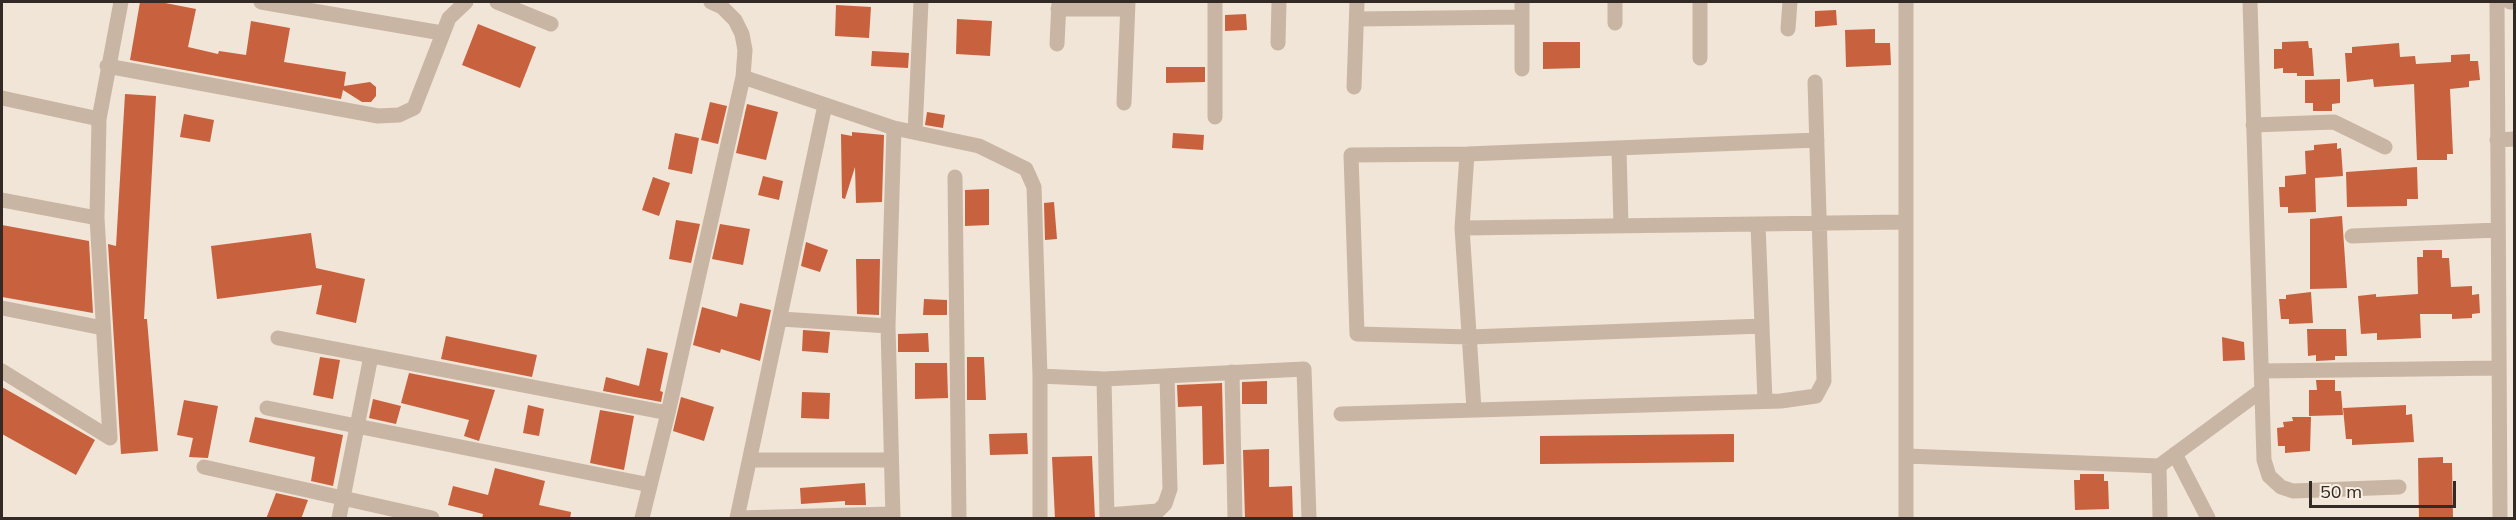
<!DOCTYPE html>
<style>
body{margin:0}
#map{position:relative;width:2516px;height:520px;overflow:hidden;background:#f1e5d7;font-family:Mulish,sans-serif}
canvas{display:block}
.frame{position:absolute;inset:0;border:3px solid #342a25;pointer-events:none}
.scale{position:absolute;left:2309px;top:481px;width:147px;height:27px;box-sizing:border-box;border:3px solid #342a25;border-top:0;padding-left:8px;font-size:18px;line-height:21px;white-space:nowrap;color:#342a25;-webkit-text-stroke:4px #f9efe3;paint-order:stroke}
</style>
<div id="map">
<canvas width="2516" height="520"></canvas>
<div class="frame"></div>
<div class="scale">50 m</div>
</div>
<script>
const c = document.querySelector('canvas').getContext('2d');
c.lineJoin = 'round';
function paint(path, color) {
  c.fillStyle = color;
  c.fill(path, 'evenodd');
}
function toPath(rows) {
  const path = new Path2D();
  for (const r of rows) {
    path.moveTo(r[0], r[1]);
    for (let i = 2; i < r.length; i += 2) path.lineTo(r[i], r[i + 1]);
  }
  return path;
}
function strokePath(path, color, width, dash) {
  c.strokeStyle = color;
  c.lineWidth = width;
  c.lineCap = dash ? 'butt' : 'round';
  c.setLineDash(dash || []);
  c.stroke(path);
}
const building = toPath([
 [140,2,160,2,196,9,188,47,218,54,219,51,246,55,251,21,290,28,284,62,346,72,344,86,370,82,376,87,376,96,371,102,362,102,343,90,341,99,130,60],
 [836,5,871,7,869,38,835,36],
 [1836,10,1837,25,1815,27,1815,11],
 [1246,14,1247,30,1225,31,1225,15],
 [957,19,992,21,990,56,956,54],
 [478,24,536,47,520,88,462,65],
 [1875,29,1875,43,1890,43,1891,65,1846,67,1845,30],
 [2308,41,2309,48,2312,48,2314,76,2297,76,2297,73,2283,73,2283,68,2274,69,2274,49,2282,49,2282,42],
 [1543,42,1580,42,1580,68,1543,69],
 [2399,43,2400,57,2415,56,2416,64,2451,62,2451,55,2470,54,2470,61,2478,61,2480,80,2469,81,2469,87,2450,89,2453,154,2447,154,2447,160,2417,160,2414,84,2374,87,2373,79,2347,82,2345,53,2352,53,2352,47],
 [872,51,909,53,908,68,871,66],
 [1166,67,1205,67,1205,82,1166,83],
 [2340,79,2340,103,2332,104,2332,111,2313,111,2313,103,2305,103,2305,80],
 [125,94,156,96,144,319,147,319,158,451,121,454,108,244,116,246],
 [710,102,727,106,718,144,701,140],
 [747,104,778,112,766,160,736,153],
 [927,112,945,115,943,128,925,125],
 [184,114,214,120,210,142,180,137],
 [852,132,884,135,882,202,856,203,855,167,845,199,842,198,841,134,852,136],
 [675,133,699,138,692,174,668,169],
 [1173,133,1204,135,1203,150,1172,148],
 [2337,143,2337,149,2341,148,2343,176,2315,178,2316,212,2288,213,2288,207,2280,207,2279,187,2285,187,2285,176,2306,174,2305,151,2314,150,2314,145],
 [2417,167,2418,199,2407,199,2407,206,2347,207,2346,172],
 [763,176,783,181,779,200,758,195],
 [653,177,670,183,659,216,642,210],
 [989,189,989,225,965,226,965,190],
 [1054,202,1057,239,1045,240,1044,203],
 [2342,216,2347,288,2310,289,2310,219],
 [676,220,700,224,691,263,669,259],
 [720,224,750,229,743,265,712,259],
 [2,225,89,241,93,313,2,297],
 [311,233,316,268,365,279,356,323,316,314,322,285,217,299,211,246],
 [806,242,828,250,820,272,801,266],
 [2423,250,2442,250,2442,258,2449,258,2451,287,2472,286,2472,295,2479,294,2480,313,2472,314,2472,318,2452,319,2452,314,2420,314,2421,338,2377,340,2377,333,2361,334,2358,296,2376,294,2376,297,2418,294,2417,257,2423,257],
 [856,259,880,259,879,315,857,314],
 [2311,292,2313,323,2289,324,2289,319,2281,319,2279,299,2286,299,2286,295],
 [924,299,947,300,947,315,923,315],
 [740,303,771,310,760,361,721,349,720,353,693,345,702,307,737,317],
 [2307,329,2346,329,2347,356,2335,356,2335,360,2316,361,2316,355,2308,356],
 [803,330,830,332,828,353,802,351],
 [928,333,929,352,898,352,898,334],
 [446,336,537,355,532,377,441,359],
 [2222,337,2244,342,2245,360,2223,361],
 [647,348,668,353,660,391,663,392,661,402,603,391,606,377,639,386],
 [320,357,340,360,333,399,313,395],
 [967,357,984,357,986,400,967,400],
 [915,363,947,363,948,398,915,399],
 [409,373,495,390,479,441,464,436,469,420,401,403],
 [2316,380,2335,380,2335,391,2341,391,2343,415,2309,416,2309,390,2317,390],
 [1267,381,1267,404,1242,404,1242,382],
 [1222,383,1224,464,1203,465,1202,406,1178,407,1177,385],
 [2,387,95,440,76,475,2,434],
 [802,392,830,393,829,419,801,418],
 [681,397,714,407,704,441,673,431],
 [373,399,401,406,396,424,369,418],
 [184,400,218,406,208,458,189,457,193,438,177,435],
 [528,405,544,409,539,436,523,433],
 [2406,405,2406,415,2412,414,2414,442,2352,445,2352,439,2346,439,2343,408],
 [600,410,634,416,624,470,590,463],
 [255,417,343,435,333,486,311,481,315,457,249,442],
 [2292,417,2311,417,2310,451,2285,453,2285,446,2278,446,2277,428,2284,427,2283,422,2293,421],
 [1027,433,1028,454,990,455,989,434],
 [1734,434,1734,462,1540,464,1540,436],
 [1269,449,1269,487,1292,486,1293,519,1245,519,1243,450],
 [1092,456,1095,519,1055,519,1052,457],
 [2443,457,2443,463,2452,463,2453,518,2419,519,2418,458],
 [495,468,545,481,539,505,571,512,570,519,482,519,483,514,448,505,453,486,488,495],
 [2080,474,2104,474,2104,481,2108,481,2109,509,2075,510,2074,480,2080,480],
 [865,483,866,505,845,505,845,501,801,504,800,488],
 [276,493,308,500,301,519,266,519]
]);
const minor = toPath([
 [261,2,442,33],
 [497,2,551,24],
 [1615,2,1615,23],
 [2250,2,2264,460,2269,476,2281,487,2293,491,2399,487],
 [2497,2,2500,518],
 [2510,2,2514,2],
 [1058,9,1127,9],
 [1357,19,1522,17],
 [1788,29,1790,2],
 [1278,43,1279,2],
 [1057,44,1059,2],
 [1700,58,1700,2],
 [107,66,378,116,399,115,414,108,449,18,466,2],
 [1522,69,1522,2],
 [743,77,894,128,888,326,893,518],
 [1354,87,1357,2],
 [2,98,99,119],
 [1124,103,1128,2],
 [1215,117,1215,2],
 [2253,125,2334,122,2385,147],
 [894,128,979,146,1026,169,1034,187,1040,376,1040,518],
 [915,132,921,2],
 [2497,140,2514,139],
 [1619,149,1621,226],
 [1467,154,1462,228,1474,409],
 [955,177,959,518],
 [2,200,97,218],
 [1758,224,1765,401],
 [1462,228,1904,222],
 [2352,236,2498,230],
 [2,308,103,328],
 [781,319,888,326],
 [1762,326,1470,337,1357,334,1351,155,1467,154,1817,140],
 [278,338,668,413],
 [2,371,110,438],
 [2261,371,2499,368],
 [1232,372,1235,518],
 [1040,376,1104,379,1304,369,1309,518],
 [1104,379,1107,518],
 [267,408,650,485],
 [1341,414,1781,401,1816,396,1824,381,1815,82],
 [110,438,97,218,99,119,121,2],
 [2175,454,2208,518],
 [1907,456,2159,466,2160,518],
 [750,460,890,460],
 [2159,466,2262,390],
 [204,467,432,518],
 [1108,515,1158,511,1165,504,1170,489,1167,376],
 [339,518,371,356],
 [642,518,668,413,743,77,745,50,742,34,735,20,722,7,711,2],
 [737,518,825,105],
 [737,518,893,514],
 [1906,518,1906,2]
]);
paint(building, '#c8613e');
strokePath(minor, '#c9b5a3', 15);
</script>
